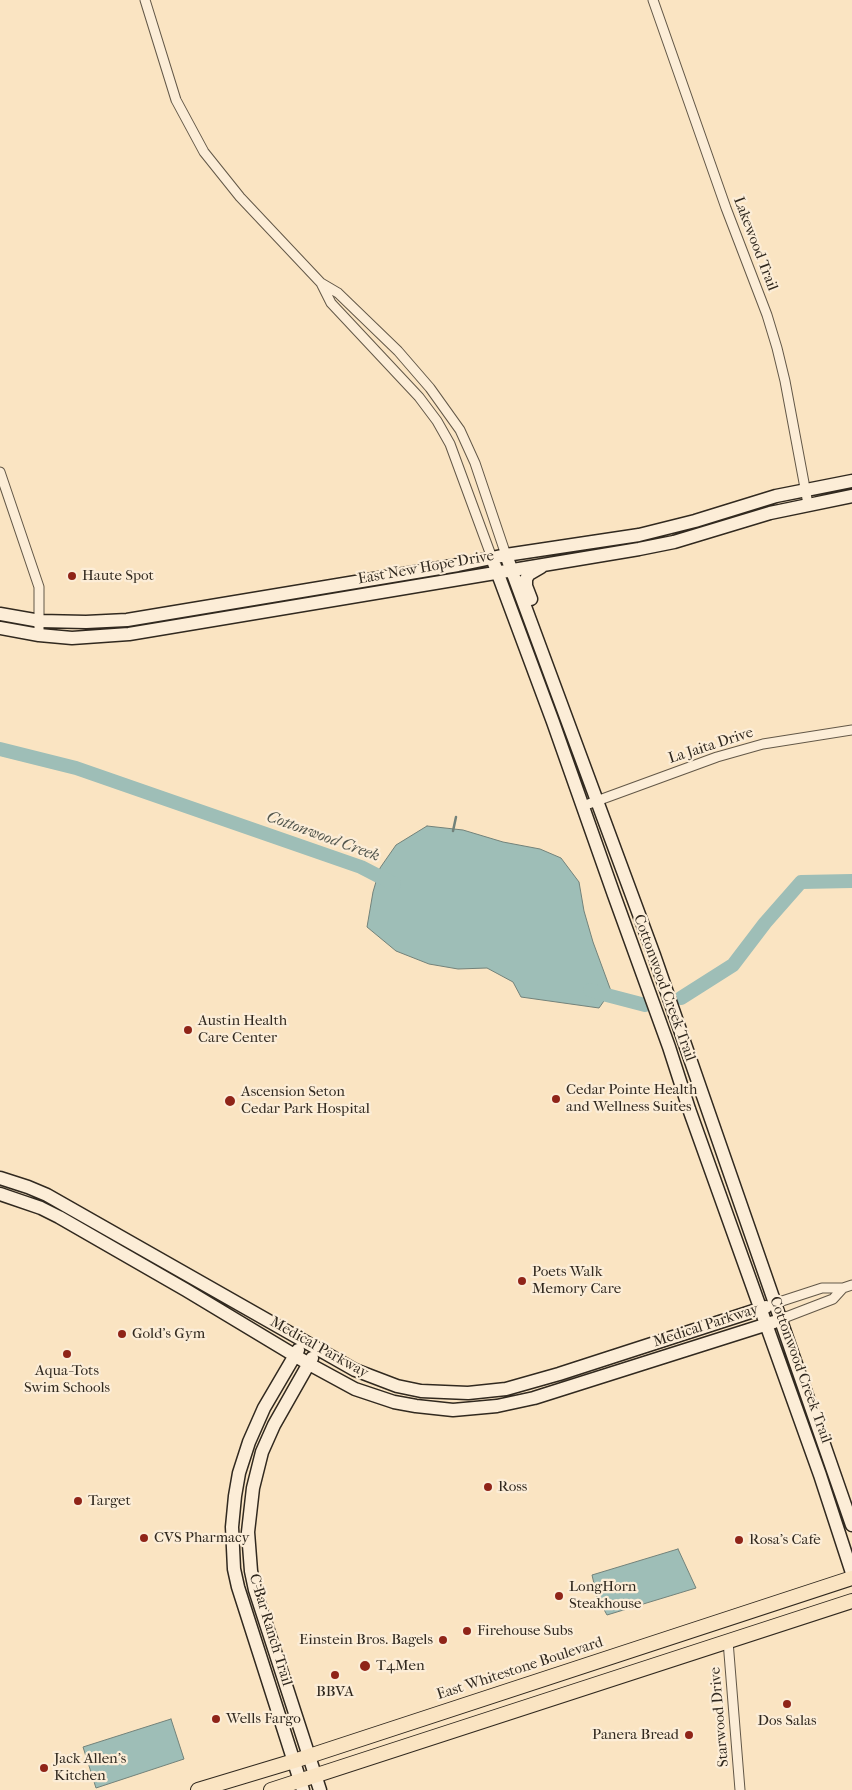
<!DOCTYPE html>
<style>
body{margin:0}
canvas{display:block;background:#fae4c2}
</style>
<canvas width="852" height="1790"></canvas>
<script>
const c = document.querySelector('canvas').getContext('2d');
c.lineJoin = 'round';
function paint(path, color) {
  c.fillStyle = color;
  c.fill(path, 'evenodd');
}
function toPath(rows) {
  const path = new Path2D();
  for (const r of rows) {
    path.moveTo(r[0], r[1]);
    for (let i = 2; i < r.length; i += 2) path.lineTo(r[i], r[i + 1]);
  }
  return path;
}
function strokePath(path, color, width, dash) {
  c.strokeStyle = color;
  c.lineWidth = width;
  c.lineCap = dash ? 'butt' : 'round';
  c.setLineDash(dash || []);
  c.stroke(path);
}
function drawText(font, color, halo, rows, align = 'center') {
  c.font = font + ' "IM FELL French Canon",serif';
  c.lineWidth = 4.5;
  c.setLineDash([]);
  c.textBaseline = 'middle';
  c.strokeStyle = halo;
  c.fillStyle = color;
  for (const [text, x, y, turn = 0] of rows) {
    c.save();
    c.translate(x, y);
    c.rotate((+turn || 0) * Math.PI / 180);
    c.textAlign = isNaN(turn) ? turn : align;
    if (halo) c.strokeText(text, 0, 0);
    c.fillText(text, 0, 0);
    c.restore();
  }
}
const water = toPath([
 [427,826,463,830,503,842,540,849,561,858,579,882,584,911,593,942,611,991,599,1008,521,997,513,982,487,968,458,969,429,964,396,951,367,927,373,892,380,868,396,845,427,826],
 [678,1549,696,1588,607,1615,597,1597,592,1575,678,1549],
 [171,1719,184,1759,96,1788,83,1747,171,1719]
]);
const stream = toPath([
 [453,831,456,817]
]);
const river = toPath([
 [0,749,76,768,361,867,394,884],
 [590,990,599,993,645,1005],
 [681,998,733,965,765,923,801,882,852,881]
]);
const street = toPath([
 [145,0,176,100,204,152,240,197,321,283,331,303,419,397,437,421,450,444,492,558],
 [653,0,726,208,767,315,777,348,785,381,808,504],
 [321,283,338,293,398,351,430,388,460,430,475,463,506,555],
 [0,472,39,587,39,635],
 [583,806,717,757,763,744,852,730],
 [776,1303,822,1288,843,1288,852,1285],
 [781,1319,833,1299,843,1288],
 [728,1641,740,1790]
]);
const secondary = toPath([
 [506,555,654,955,852,1525],
 [492,558,553,722,614,895,669,1047,689,1109,820,1475,852,1573],
 [531,599,526,586,526,579,529,574,541,567],
 [0,614,40,621,86,622,127,620,458,565,506,555,639,535,695,521,776,496,852,481],
 [0,628,39,635,72,638,129,634,639,549,674,542,770,513,852,496],
 [0,1178,28,1187,47,1195,355,1370,397,1386,421,1391,468,1393,506,1389,559,1374,766,1307],
 [0,1194,41,1208,59,1217,186,1290,309,1364,355,1389,394,1402,416,1406,453,1410,497,1406,534,1398,774,1322],
 [298,1350,264,1408,249,1442,239,1473,235,1496,232,1527,234,1569,238,1587,303,1790],
 [312,1358,274,1425,262,1452,253,1488,248,1532,251,1571,255,1590,320,1790]
]);
const primary = toPath([
 [198,1790,294,1761,852,1578],
 [271,1790,852,1601]
]);
const markers = [
 [72,576,5,"#8f2418"],
 [188,1030,5,"#8f2418"],
 [556,1099,5,"#8f2418"],
 [230,1101,6,"#8f2418"],
 [522,1281,5,"#8f2418"],
 [122,1334,5,"#8f2418"],
 [67,1354,5,"#8f2418"],
 [488,1487,5,"#8f2418"],
 [78,1501,5,"#8f2418"],
 [144,1538,5,"#8f2418"],
 [739,1540,5,"#8f2418"],
 [559,1596,5,"#8f2418"],
 [467,1631,5,"#8f2418"],
 [443,1640,5,"#8f2418"],
 [365,1666,6,"#8f2418"],
 [335,1675,5,"#8f2418"],
 [787,1704,5,"#8f2418"],
 [216,1719,5,"#8f2418"],
 [689,1735,5,"#8f2418"],
 [44,1768,5,"#8f2418"]
];
const streetNames = [
 ["Lakewood Trail",755,244,69],
 ["East New Hope Drive",426,568,-10],
 ["La Jaita Drive",711,746,-18],
 ["Cottonwood Creek Trail",664,988,70],
 ["Medical Parkway",706,1326,-18],
 ["Medical Parkway",319,1348,29],
 ["Cottonwood Creek Trail",800,1370,70],
 ["C-Bar Ranch Trail",270,1630,73],
 ["East Whitestone Boulevard",520,1669,-18],
 ["Starwood Drive",720,1717,-95]
];
const poiNames = [
 ["Haute Spot",82,576],
 ["Austin Health",198,1021],
 ["Care Center",198,1038],
 ["Cedar Pointe Health",566,1090],
 ["and Wellness Suites",566,1107],
 ["Ascension Seton",241,1092],
 ["Cedar Park Hospital",241,1109],
 ["Poets Walk",532,1272],
 ["Memory Care",532,1289],
 ["Gold's Gym",132,1334],
 ["Aqua-Tots",67,1371,"center"],
 ["Swim Schools",67,1388,"center"],
 ["Ross",498,1487],
 ["Target",88,1501],
 ["CVS Pharmacy",154,1538],
 ["Rosa's Cafe",749,1540],
 ["LongHorn",569,1587],
 ["Steakhouse",569,1604],
 ["Firehouse Subs",477,1631],
 ["Einstein Bros. Bagels",433,1640,"right"],
 ["T4Men",376,1666],
 ["BBVA",335,1692,"center"],
 ["Wells Fargo",226,1719],
 ["Dos Salas",787,1721,"center"],
 ["Panera Bread",679,1735,"right"],
 ["Jack Allen's",54,1759],
 ["Kitchen",54,1776]
];
const waterNames = [
 ["Cottonwood Creek",323,837,20]
];
paint(water, '#9ebeb7');
strokePath(water, '#72827a', 1);
strokePath(stream, '#72827a', 2.5);
strokePath(river, '#9ebeb7', 14);
strokePath(street, '#635848', 11);
strokePath(secondary, '#31291f', 15);
strokePath(primary, '#31291f', 16);
strokePath(street, '#fcedd7', 9);
strokePath(secondary, '#fcedd7', 12);
strokePath(primary, '#fae4c2', 14);
for (const [x, y, r, color] of markers) {
  const dot = new Path2D();
  dot.arc(x, y, r, 0, 2 * Math.PI);
  c.fillStyle = color;
  c.fill(dot);
  strokePath(dot, '#fcedd7', 2);
}
drawText('15px', '#31291f', '#fcedd7', streetNames);
drawText('15px', '#31291f', '#fcedd7', poiNames, 'left');
drawText('italic 16px', '#52564d', '#fcedd7', waterNames);
</script>
